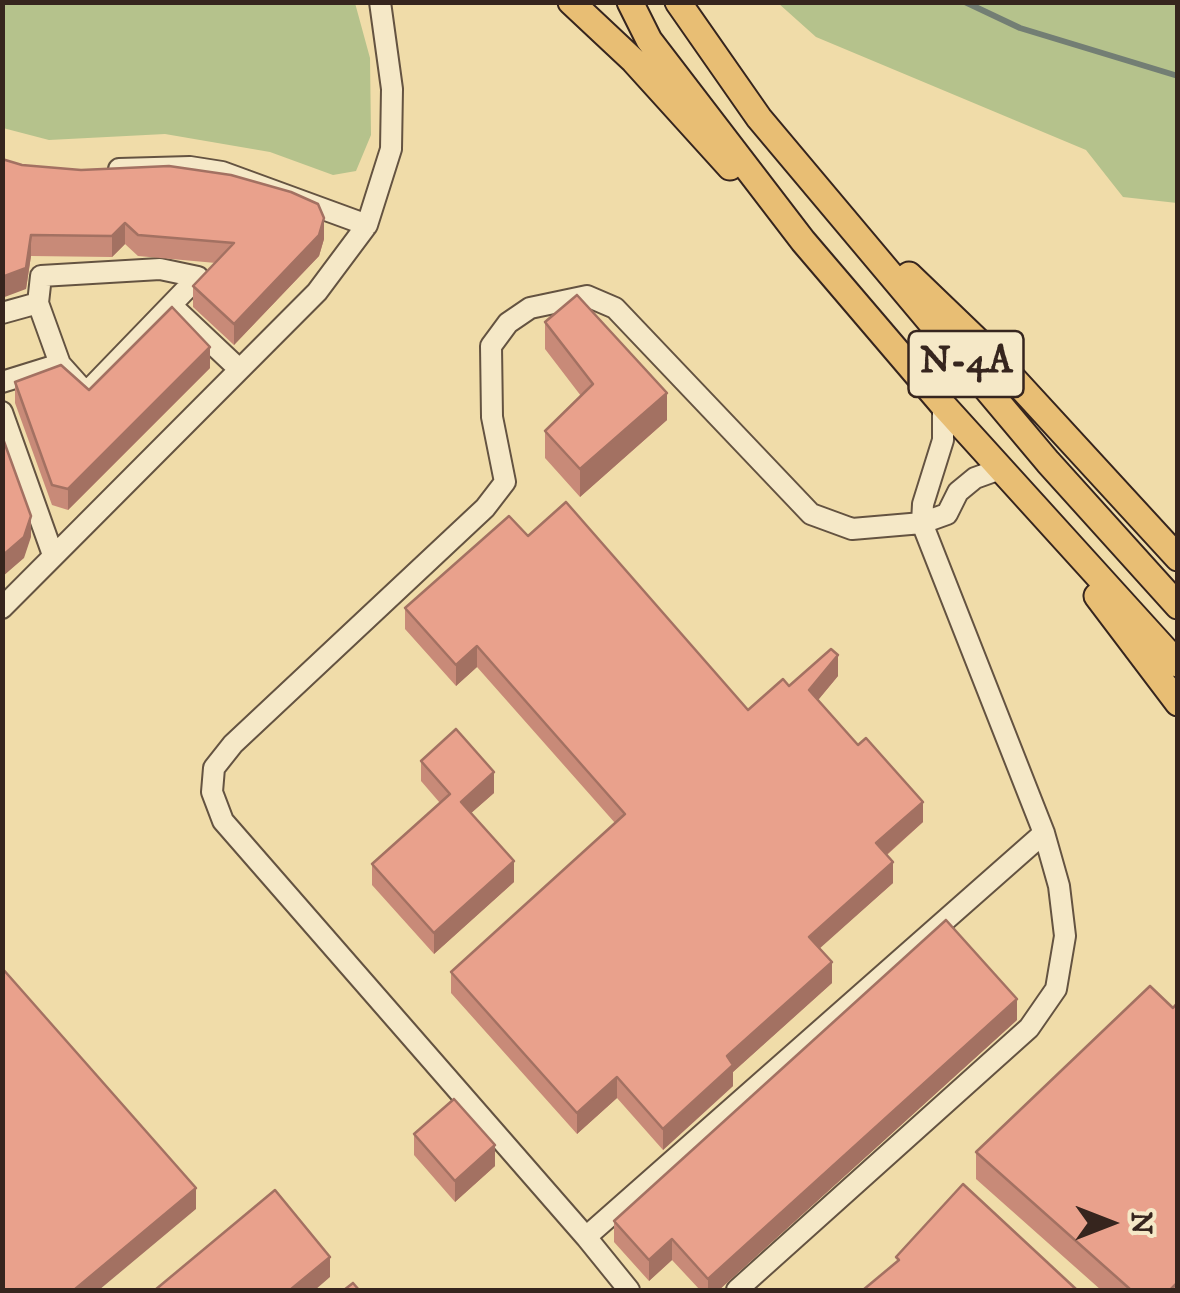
<!DOCTYPE html>
<style>
body{margin:0}
#map{position:relative;width:1180px;height:1293px;overflow:hidden;background:#f0dca9;font-family:"IM FELL DW Pica",serif}
canvas{display:block}
.frame{position:absolute;inset:0;border:5px solid #36251e;pointer-events:none}
.north{position:absolute;left:1060px;top:1173px;width:100px;height:100px;-webkit-text-stroke:8px #f5e8c7;paint-order:stroke;rotate:90deg;font-size:28px;font-weight:700;line-height:40px;text-align:center;color:#36251e}
.north::after{content:'';display:block;margin:auto;width:35px;height:45px;background:#36251e;clip-path:polygon(50% 0,100% 100%,50% 72%,0 100%)}
</style>
<div id="map">
<canvas width="1180" height="1293"></canvas>
<div class="frame"></div>
<div class="north">N</div>
</div>
<script>
const c = document.querySelector('canvas').getContext('2d');
c.lineJoin = 'round';
function paint(path, color) {
  c.fillStyle = color;
  c.fill(path, 'evenodd');
}
function toPath(rows) {
  const path = new Path2D();
  for (const r of rows) {
    path.moveTo(r[0], r[1]);
    for (let i = 2; i < r.length; i += 2) path.lineTo(r[i], r[i + 1]);
  }
  return path;
}
function strokePath(path, color, width, dash) {
  c.strokeStyle = color;
  c.lineWidth = width;
  c.lineCap = dash ? 'butt' : 'round';
  c.setLineDash(dash || []);
  c.stroke(path);
}
function drawText(font, color, halo, rows, align = 'center') {
  c.font = font + ' "IM FELL DW Pica",serif';
  c.lineWidth = 8;
  c.setLineDash([]);
  c.textBaseline = 'middle';
  c.strokeStyle = halo;
  c.fillStyle = color;
  for (const [text, x, y, turn = 0] of rows) {
    c.save();
    c.translate(x, y);
    c.rotate((+turn || 0) * Math.PI / 180);
    c.textAlign = isNaN(turn) ? turn : align;
    if (halo) c.strokeText(text, 0, 0);
    c.fillText(text, 0, 0);
    c.restore();
  }
}
const green = toPath([
 [3,2,355,3,370,58,371,135,356,171,333,175,270,152,165,134,49,140,3,128],
 [778,3,1177,3,1177,203,1123,197,1086,150,816,37]
]);
const stream = toPath([
 [965,2,1020,28,1178,76]
]);
const minor = toPath([
 [119,169,190,167,222,172,367,225],
 [38,303,60,364],
 [171,305,239,369],
 [2,313,38,303,41,276,160,269,198,277,86,393,60,364,2,382],
 [2,412,53,555],
 [2,608,317,292,367,225,391,149,392,89,380,2],
 [586,1237,223,821,212,792,214,768,233,744,485,508,505,482,492,417,491,346,508,323,530,308,587,296,615,308,811,514,852,529,922,523,923,504,943,440,943,405],
 [629,1290,586,1237,1044,833],
 [737,1290,1029,1028,1056,989,1065,936,1059,886,1044,833,922,523,947,514,958,492,975,478,1000,469]
]);
const major = toPath([
 [571,2,634,61,730,167],
 [630,2,649,40,803,241,943,405,1178,664],
 [678,2,759,118,1048,462,1178,606],
 [909,275,986,349,1178,558],
 [1097,596,1178,703]
]);
const wall = toPath([
 [22,165,324,239,319,256,234,345,193,307,193,286,216,263,138,256,125,244,112,257,31,256,26,289],
 [545,322,667,420,580,497,545,458,545,431,581,396,545,349],
 [210,368,68,510,52,505,15,403,15,382,89,390],
 [528,536,748,710,789,686,838,676,818,700,923,822,887,855,893,883,819,948,832,983,733,1072,733,1086,663,1150,617,1098,577,1134,451,993,451,972,615,823,477,667,456,686,405,629,405,608],
 [421,761,494,793,471,813,514,882,434,954,372,885,372,864,440,803,421,781],
 [1173,1008,1178,1290,1101,1290,976,1179,976,1152],
 [1017,1020,719,1290,700,1290,672,1260,649,1281,614,1242,614,1221],
 [414,1134,495,1166,455,1202,414,1155]
]);
const shadedWall = toPath([
 [324,218,324,239,319,256,234,345,234,324],
 [125,223,125,244,112,257,112,236],
 [31,235,31,256,26,289,2,298,2,277],
 [210,347,210,368,68,510,68,489],
 [667,393,667,420,580,497,580,469],
 [31,516,31,537,24,558,2,577,2,556],
 [477,646,477,667,456,686,456,665],
 [838,655,838,676,809,711,809,690],
 [494,772,494,793,461,822,461,802],
 [923,802,923,822,876,864,876,843],
 [514,861,514,882,434,954,434,933],
 [893,862,893,883,809,958,809,937],
 [832,962,832,983,733,1072,733,1086,663,1150,663,1129,727,1056],
 [1017,999,1017,1020,719,1290,708,1290,708,1279],
 [617,1077,617,1098,577,1134,577,1113],
 [495,1145,495,1166,455,1202,455,1181],
 [196,1188,196,1209,99,1290,74,1290],
 [672,1239,672,1260,649,1281,649,1260],
 [330,1257,330,1277,315,1290,290,1290]
]);
const building = toPath([
 [2,159,22,165,81,170,169,166,231,175,291,192,318,204,324,218,319,235,234,324,193,286,234,243,138,235,125,223,112,236,31,235,26,268,2,277,2,159],
 [577,295,667,393,580,469,545,431,593,384,545,322,577,295],
 [172,307,210,347,68,489,52,485,15,382,61,365,89,390,172,307],
 [2,436,31,516,24,537,2,556,2,436],
 [566,502,748,710,783,679,789,686,831,649,838,655,809,690,858,745,866,738,923,802,876,843,893,862,809,937,832,962,727,1056,733,1065,663,1129,617,1077,577,1113,451,972,625,814,477,646,456,665,405,608,509,516,528,536,566,502],
 [456,729,494,772,461,802,514,861,434,933,372,864,450,794,421,761,456,729],
 [946,920,1017,999,708,1279,672,1239,649,1260,614,1221,946,920],
 [2,968,196,1188,74,1290,2,1290,2,968],
 [1150,986,1173,1008,1178,1002,1178,1282,1170,1290,1131,1290,976,1152,1150,986],
 [454,1099,495,1145,455,1181,414,1134,454,1099],
 [963,1184,1077,1290,863,1290,899,1260,896,1257,963,1184],
 [275,1190,330,1257,290,1290,155,1290,275,1190],
 [353,1283,359,1290,344,1290,353,1283]
]);
const shields = [
 [966,364,115]
];
const shieldNames = [
 ["N-4A",966,364]
];
paint(green, '#b5c28c');
strokePath(stream, '#737e74', 6);
strokePath(minor, '#645341', 24);
strokePath(major, '#36251e', 29);
strokePath(minor, '#f5e8c7', 20);
strokePath(major, '#e8be74', 25);
paint(wall, '#c88a78');
paint(shadedWall, '#a37162');
paint(building, '#e9a18c');
strokePath(building, '#a37162', 2.5);
for (const [x, y, w] of shields) {
  const box = new Path2D();
  box.roundRect(x - w / 2, y - 33, w, 66, 8);
  c.fillStyle = '#f5e8c7';
  c.fill(box);
  strokePath(box, '#36251e', 2.5);
}
drawText('bold 38px', '#36251e', null, shieldNames);
</script>
